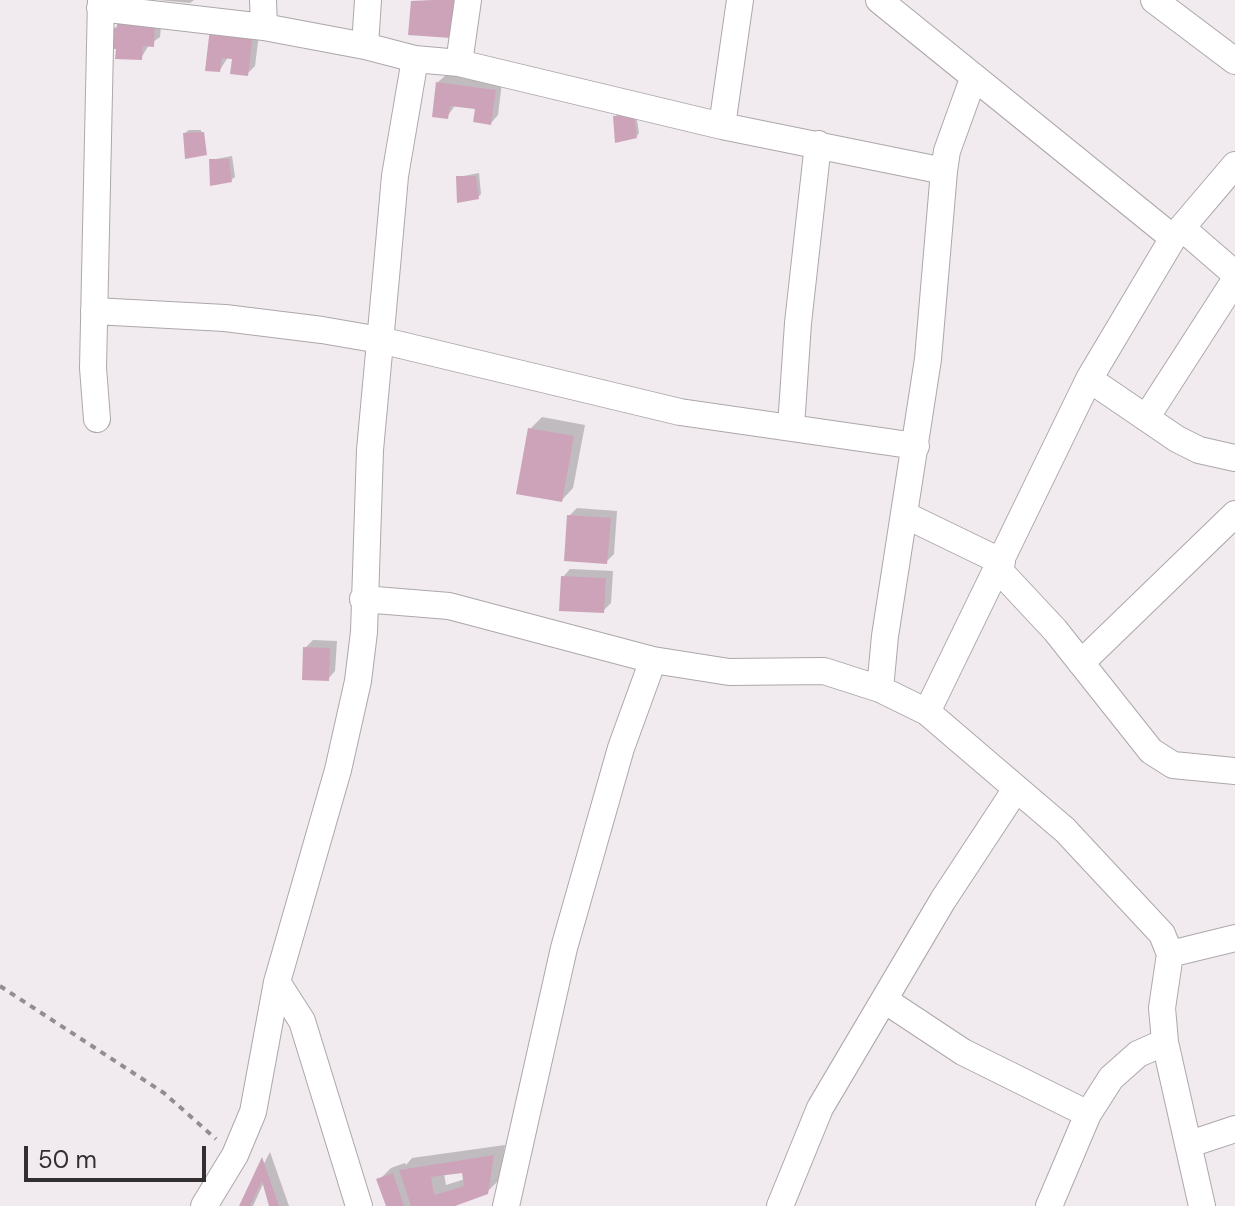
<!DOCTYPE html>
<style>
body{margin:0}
#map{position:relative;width:1235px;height:1206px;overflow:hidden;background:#f1eaee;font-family:"DM Sans",sans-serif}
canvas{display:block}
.scale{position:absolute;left:24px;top:1146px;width:182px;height:36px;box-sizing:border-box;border:4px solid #312f30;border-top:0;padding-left:10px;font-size:24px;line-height:28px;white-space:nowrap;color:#312f30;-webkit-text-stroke:6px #f1eaee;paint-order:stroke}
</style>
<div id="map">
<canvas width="1235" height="1206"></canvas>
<div class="scale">50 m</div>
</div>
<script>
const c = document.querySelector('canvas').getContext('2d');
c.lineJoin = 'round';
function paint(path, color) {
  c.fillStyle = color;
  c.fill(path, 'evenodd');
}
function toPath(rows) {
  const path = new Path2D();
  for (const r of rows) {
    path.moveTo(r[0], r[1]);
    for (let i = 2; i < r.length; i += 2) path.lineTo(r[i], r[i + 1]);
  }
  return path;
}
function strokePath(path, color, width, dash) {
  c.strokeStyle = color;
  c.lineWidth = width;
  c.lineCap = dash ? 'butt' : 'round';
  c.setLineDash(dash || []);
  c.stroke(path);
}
const shadow = toPath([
 [158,0,194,0,190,3],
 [162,15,160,37,149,45,141,58,114,29,119,24],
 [260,26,255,66,247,74,234,58,228,57,220,70,207,69],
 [446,75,502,82,498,115,491,123,477,107,456,104,447,117,438,82],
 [618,113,636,113,639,133,636,137,615,117],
 [189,130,201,130,204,154,185,133],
 [232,156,235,177,231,180,211,160],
 [479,173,481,194,478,197,458,177],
 [542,417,585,425,573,488,562,500,530,429],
 [577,508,617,511,614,554,606,562,569,516],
 [570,569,613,571,611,603,603,611,563,577],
 [313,640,337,641,335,671,328,679,305,648],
 [505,1145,499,1180,487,1192,450,1206,388,1206,379,1180,391,1168,405,1163,406,1165,412,1158],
 [464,1171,465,1179,446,1185,444,1174],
 [270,1152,289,1206,271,1206,264,1182,253,1206,242,1206]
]);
const building = toPath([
 [432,0,454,0,451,38,408,35,411,1],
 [117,20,155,22,154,47,143,46,142,60,115,59,116,49,111,49,112,28,117,28],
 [210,28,253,34,248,76,230,74,232,59,222,58,220,72,205,71],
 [436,82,496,90,491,125,473,122,475,109,450,106,448,119,432,117],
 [634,115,637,138,615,143,613,116],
 [204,132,207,155,185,159,183,133],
 [209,159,229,159,232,182,210,186],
 [456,176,476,176,479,199,457,203],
 [528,428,574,436,562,502,516,494],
 [567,515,611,518,607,564,564,561],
 [561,576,606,578,604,613,559,611],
 [303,647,330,648,329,681,302,680],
 [494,1155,488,1194,455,1206,411,1206,399,1170],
 [462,1173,464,1186,434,1195,431,1177],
 [262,1157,279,1206,269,1206,262,1181,250,1206,239,1206],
 [393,1173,404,1206,386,1206,376,1179]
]);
const path = toPath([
 [0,986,164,1093,216,1139]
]);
const minor = toPath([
 [263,0,264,27],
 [879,0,1173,238],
 [1154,0,1235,61],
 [100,8,264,27,365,46,415,59,459,63,722,126,944,171],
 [365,46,368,0],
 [459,63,468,0],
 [722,126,740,0],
 [1182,228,1235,274],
 [94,311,225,318,322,330,380,340,680,412,916,446],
 [1089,379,1177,439,1199,450,1235,458],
 [1146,418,1235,280],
 [97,419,93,368,101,0],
 [791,427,798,323,818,144],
 [905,515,1002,562],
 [998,569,1055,630,1151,751,1173,765,1235,771],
 [363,599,449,606,653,660,729,672,824,671,880,689,927,712,1065,830,1162,934,1170,954,1162,1008,1165,1042,1202,1206],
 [1081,663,1235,514],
 [880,689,885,636,928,359,944,171,947,151,973,79],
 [927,712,1089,379,1173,238,1235,165],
 [1170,954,1235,938],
 [277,982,302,1021,359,1206],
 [886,1001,963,1052,1088,1114],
 [1190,1144,1235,1129],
 [204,1206,235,1155,253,1112,277,982,338,770,358,681,364,632,370,450,387,266,395,176,415,59],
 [506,1206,564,948,621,748,653,660],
 [780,1206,820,1108,943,900,1016,789],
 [1049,1206,1088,1114,1111,1078,1138,1054,1165,1042]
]);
paint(shadow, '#0003');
paint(building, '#cda3b9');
strokePath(minor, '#aea7aa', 28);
strokePath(path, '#928d90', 4, [6, 6]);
strokePath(minor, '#fff', 26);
</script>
